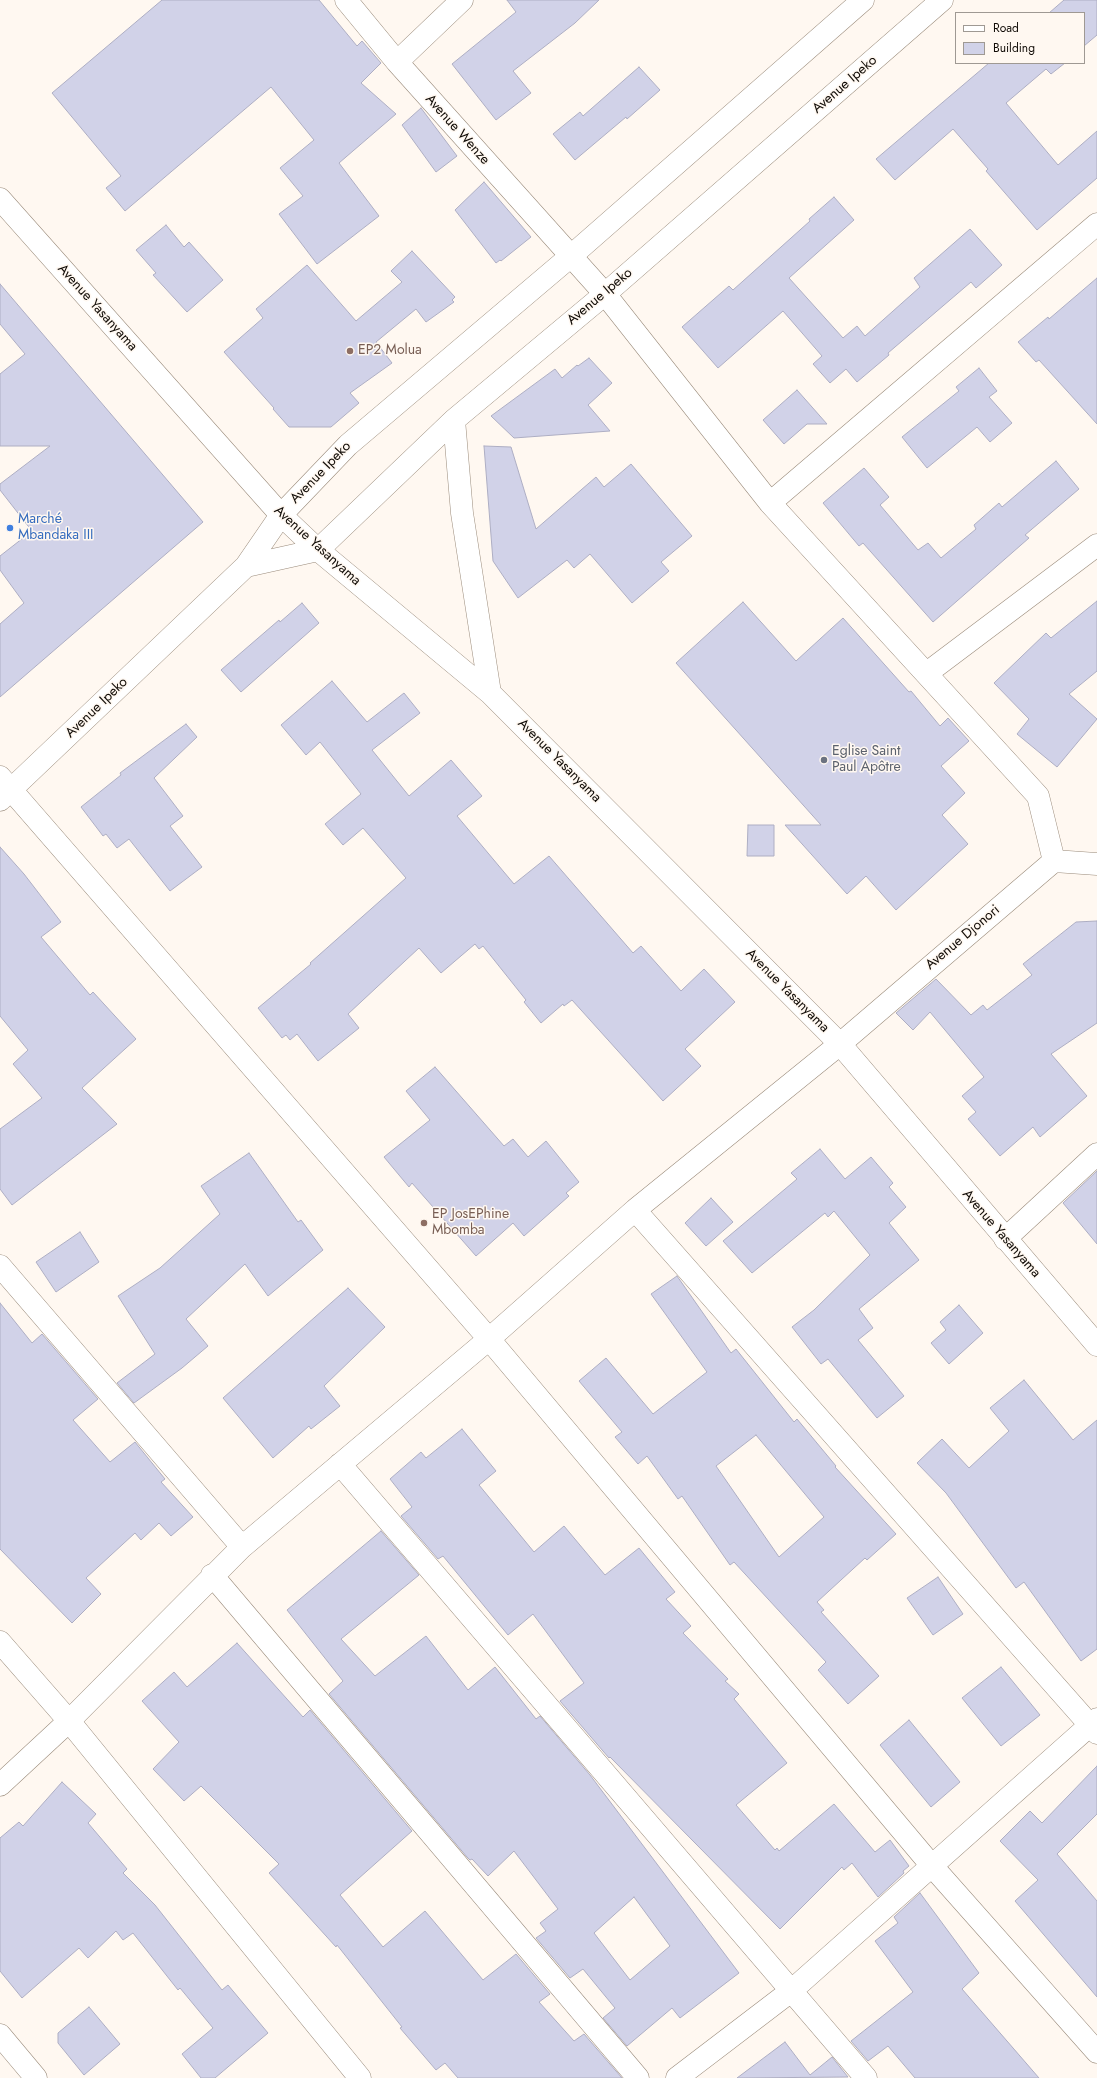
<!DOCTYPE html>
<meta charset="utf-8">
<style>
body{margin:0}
#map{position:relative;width:1097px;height:2078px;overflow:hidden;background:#fff8f1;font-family:Jost,sans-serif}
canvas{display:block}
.legend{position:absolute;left:955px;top:12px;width:130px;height:52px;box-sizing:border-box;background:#fff8f1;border:1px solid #9f9993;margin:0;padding:5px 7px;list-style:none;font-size:12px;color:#100b06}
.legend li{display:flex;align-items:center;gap:8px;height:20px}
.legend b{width:20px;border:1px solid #9f9993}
</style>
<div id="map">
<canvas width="1097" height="2078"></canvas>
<ul class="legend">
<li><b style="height:5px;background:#fff"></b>Road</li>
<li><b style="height:11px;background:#d1d2e8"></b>Building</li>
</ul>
</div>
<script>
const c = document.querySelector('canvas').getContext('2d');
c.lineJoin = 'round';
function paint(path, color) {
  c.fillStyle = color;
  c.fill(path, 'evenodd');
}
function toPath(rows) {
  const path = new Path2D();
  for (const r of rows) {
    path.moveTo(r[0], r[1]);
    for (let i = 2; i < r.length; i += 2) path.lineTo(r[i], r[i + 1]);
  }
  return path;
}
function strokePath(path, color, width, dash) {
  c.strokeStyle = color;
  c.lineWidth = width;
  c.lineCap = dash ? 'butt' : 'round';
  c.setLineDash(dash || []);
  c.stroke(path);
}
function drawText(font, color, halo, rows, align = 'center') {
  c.font = font + ' Jost,sans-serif';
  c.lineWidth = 3;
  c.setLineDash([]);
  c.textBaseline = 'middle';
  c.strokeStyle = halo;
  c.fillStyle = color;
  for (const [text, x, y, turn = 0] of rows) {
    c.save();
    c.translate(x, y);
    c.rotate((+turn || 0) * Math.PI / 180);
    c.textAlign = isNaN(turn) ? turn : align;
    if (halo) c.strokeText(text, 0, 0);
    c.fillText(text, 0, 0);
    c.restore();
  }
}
const building = toPath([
 [162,0,319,0,357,46,362,41,381,63,361,83,396,114,339,163,379,216,317,264,279,214,303,196,280,168,314,140,271,87,125,211,106,188,121,176,52,93,162,0],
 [507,0,599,0,575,23,513,71,531,93,496,120,452,64,516,12,507,0],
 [1064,0,1097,0,1097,35,1084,46,1084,13,1049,13,1064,0],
 [989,63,1065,63,1051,74,1046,69,1006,103,1058,165,1097,131,1097,178,1037,230,986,171,988,169,953,129,895,180,876,159,989,63],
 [639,67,660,90,627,119,626,117,575,160,553,134,580,112,583,116,639,67],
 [421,108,457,156,436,172,402,125,421,108],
 [484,182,531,237,501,261,500,260,496,263,455,210,484,182],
 [834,197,854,220,789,278,843,338,857,326,865,336,920,287,914,278,970,229,1002,265,976,288,971,282,888,353,889,355,857,382,846,369,830,383,813,364,822,356,783,311,718,368,682,327,729,286,733,290,810,221,809,219,834,197],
 [166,225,184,247,189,242,223,280,187,312,153,275,156,273,136,250,166,225],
 [412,251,455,297,452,300,454,302,426,322,416,309,376,342,392,363,350,393,359,403,331,427,289,427,273,409,274,408,224,352,263,318,256,309,307,265,356,321,402,282,391,271,412,251],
 [1097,278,1097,424,1039,360,1036,362,1018,342,1048,317,1049,319,1097,278],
 [0,284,203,522,0,697,0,624,24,603,0,570,0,556,32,531,0,490,0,484,50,446,0,446,0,374,25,354,0,324,0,284],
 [589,358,612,383,588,405,610,431,514,438,491,416,555,369,562,378,577,365,578,366,589,358],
 [979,368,997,391,989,397,1012,423,990,442,977,427,927,468,902,437,959,391,956,387,979,368],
 [797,390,827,424,807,424,784,444,763,420,797,390],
 [484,446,511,447,536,529,596,477,604,487,631,464,692,536,661,562,669,571,632,603,590,554,574,568,567,560,518,598,493,561,484,446],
 [1056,461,1079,489,1025,535,1029,538,933,622,863,543,859,546,823,503,864,468,889,497,880,505,918,550,928,543,941,558,976,529,974,525,999,503,1002,507,1056,461],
 [1097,601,1097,671,1069,694,1097,719,1057,767,1017,734,1029,719,994,683,1046,633,1051,638,1097,601],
 [743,602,796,661,843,618,909,692,911,691,940,726,948,718,969,741,941,766,965,793,942,815,968,844,896,910,866,876,847,894,785,825,821,825,676,663,743,602],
 [302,603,319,623,241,692,221,670,279,620,280,622,302,603],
 [332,681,367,722,404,693,420,713,372,750,409,796,451,760,482,796,457,816,514,884,549,856,633,953,641,946,681,991,704,969,735,1002,685,1049,701,1066,663,1101,572,1000,564,1006,563,1004,541,1023,524,1002,526,1000,483,946,479,949,475,944,441,973,419,948,348,1014,359,1028,318,1061,297,1034,290,1040,286,1035,282,1038,258,1008,311,964,310,963,406,878,363,828,343,845,325,824,361,794,320,742,306,755,281,725,332,681],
 [186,724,197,737,154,778,183,816,170,826,202,867,170,891,129,839,117,848,106,834,103,836,81,807,121,775,120,773,186,724],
 [748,825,774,825,774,856,747,856,748,825],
 [0,847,24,874,61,922,41,937,90,995,93,992,136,1039,82,1088,117,1124,12,1205,0,1189,0,1129,42,1098,13,1064,28,1050,0,1016,0,847],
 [1097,921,1097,1023,1051,1054,1087,1096,1040,1137,1033,1127,1000,1156,968,1119,976,1112,962,1096,984,1077,930,1012,913,1030,896,1013,936,979,971,1015,983,1005,987,1010,1032,975,1023,964,1076,922,1097,921],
 [435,1067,504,1146,513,1139,528,1157,546,1141,579,1182,566,1193,569,1196,524,1236,513,1223,476,1256,412,1183,409,1187,384,1157,430,1120,406,1091,435,1067],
 [820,1149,845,1179,871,1157,893,1183,889,1187,906,1207,889,1223,919,1260,859,1309,873,1328,858,1340,904,1396,877,1418,828,1359,821,1364,792,1327,814,1310,870,1255,834,1211,828,1217,825,1213,752,1273,723,1241,797,1179,791,1173,820,1149],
 [249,1153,298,1222,301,1220,323,1250,268,1296,245,1264,186,1319,208,1346,182,1368,134,1403,117,1383,155,1354,118,1296,160,1268,220,1214,201,1186,249,1153],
 [1097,1171,1097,1244,1063,1203,1097,1171],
 [711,1198,733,1222,706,1246,685,1223,711,1198],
 [80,1232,99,1262,56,1292,36,1262,80,1232],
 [677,1276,731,1353,736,1349,794,1422,797,1419,836,1466,835,1467,896,1534,867,1560,865,1558,817,1602,824,1610,821,1612,879,1676,848,1704,818,1670,826,1662,734,1562,730,1565,682,1496,678,1499,647,1456,638,1464,615,1437,622,1432,579,1381,606,1358,653,1414,707,1372,651,1294,677,1276],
 [756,1435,824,1517,779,1557,716,1466,756,1435],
 [348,1288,385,1327,324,1386,340,1406,311,1429,309,1426,273,1458,223,1398,348,1288],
 [0,1303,32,1343,42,1334,98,1399,73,1420,110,1462,135,1442,165,1479,161,1482,193,1517,171,1536,159,1523,141,1540,135,1533,86,1578,101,1594,72,1623,0,1549,0,1303],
 [959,1305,983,1333,949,1364,931,1343,946,1330,940,1322,959,1305],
 [1024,1380,1073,1440,1097,1420,1097,1649,1081,1661,1024,1582,1016,1588,946,1493,917,1463,942,1439,969,1468,1009,1431,990,1408,1024,1380],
 [462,1429,496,1471,479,1485,534,1552,564,1526,605,1575,639,1548,675,1592,666,1599,691,1626,683,1633,728,1679,725,1681,739,1694,734,1699,787,1763,736,1805,775,1850,777,1848,779,1851,834,1804,875,1852,890,1840,909,1866,903,1871,904,1873,878,1897,852,1863,844,1870,842,1867,780,1929,610,1757,609,1758,560,1701,584,1683,533,1614,508,1635,443,1556,438,1559,401,1516,412,1507,390,1479,421,1452,426,1458,462,1429],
 [381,1531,419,1575,341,1639,375,1676,426,1636,468,1690,495,1667,536,1719,540,1716,590,1775,739,1973,680,2018,672,2008,627,2046,603,2018,615,2008,583,1969,570,1978,536,1938,546,1931,540,1923,558,1909,514,1851,488,1876,472,1859,470,1860,467,1857,329,1694,343,1681,287,1610,381,1531],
 [634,1897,670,1946,630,1980,594,1933,634,1897],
 [938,1577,963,1614,933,1635,907,1598,938,1577],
 [237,1643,303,1717,310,1710,412,1831,340,1895,383,1947,425,1911,483,1980,516,1954,550,1994,539,2002,574,2041,584,2034,622,2078,458,2078,445,2063,436,2070,400,2028,402,2027,337,1945,336,1947,269,1873,279,1864,201,1786,184,1801,153,1769,179,1742,142,1701,174,1672,187,1687,237,1643],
 [1001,1667,1040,1715,1001,1746,962,1698,1001,1667],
 [909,1720,960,1782,931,1807,880,1745,909,1720],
 [1097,1766,1097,1814,1057,1854,1097,1901,1097,1997,1015,1901,1038,1880,1000,1841,1030,1811,1042,1823,1097,1766],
 [62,1782,96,1814,88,1823,127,1869,123,1873,155,1905,222,1990,228,1985,268,2033,215,2078,201,2078,182,2054,213,2028,180,1988,178,1990,133,1933,123,1940,116,1931,88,1958,79,1948,22,1998,0,1971,0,1838,19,1822,23,1826,62,1782],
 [920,1893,979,1973,962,1989,1039,2078,915,2078,888,2046,868,2061,851,2041,913,1992,875,1941,898,1923,894,1917,920,1893],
 [89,2007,120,2044,84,2075,58,2043,58,2033,89,2007],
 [785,2042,810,2075,832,2057,848,2077,737,2078,785,2042]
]);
const minor = toPath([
 [346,0,397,62,605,294,770,503,1038,796,1054,861],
 [397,62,462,0],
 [770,503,1097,224],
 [927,673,1097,545],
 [0,777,489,1339,932,1866,1097,2052],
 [635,1210,1097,1733],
 [1005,1239,1097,1154],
 [0,1266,242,1547],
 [340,1464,866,2078],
 [212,1575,638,2078],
 [0,1642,69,1721,360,2078],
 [0,1785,69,1721,242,1547,489,1339,635,1210,840,1044,1054,861,1097,864],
 [0,2035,36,2078],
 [677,2078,791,1991,1097,1719]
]);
const tertiary = toPath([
 [0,199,281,515,318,550,490,693,840,1044,1097,1345],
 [454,420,462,513,490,693],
 [246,566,318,550,454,420,605,294,942,0],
 [0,800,246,566,281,515,348,445,571,256,863,0]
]);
const markers = [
 [350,351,4,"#8d6e63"],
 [10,528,4,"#3f7fe0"],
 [824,760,4,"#6b7280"],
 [424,1223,4,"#8d6e63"]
];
const streetNames = [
 ["Avenue Ipeko",845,85,-41],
 ["Avenue Wenze",457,130,48],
 ["Avenue Ipeko",600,297,-40],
 ["Avenue Yasanyama",97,308,48],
 ["Avenue Ipeko",321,473,-46],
 ["Avenue Yasanyama",317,546,42],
 ["Avenue Ipeko",97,708,-44],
 ["Avenue Yasanyama",559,761,45],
 ["Avenue Djonori",963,938,-40],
 ["Avenue Yasanyama",787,991,45],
 ["Avenue Yasanyama",1001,1234,49]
];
const educationNames = [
 ["EP2 Molua",358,351],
 ["EP JosEPhine",432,1215],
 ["Mbomba",432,1231]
];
const shopNames = [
 ["Marché",18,520],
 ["Mbandaka III",18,536]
];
const worshipNames = [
 ["Eglise Saint",832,752],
 ["Paul Apôtre",832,768]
];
paint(building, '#d1d2e8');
strokePath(building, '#aeaec3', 1);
strokePath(minor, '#9a8b7b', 23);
strokePath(tertiary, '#9a8b7b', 23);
strokePath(minor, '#fff', 22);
strokePath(tertiary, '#fff', 22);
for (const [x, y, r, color] of markers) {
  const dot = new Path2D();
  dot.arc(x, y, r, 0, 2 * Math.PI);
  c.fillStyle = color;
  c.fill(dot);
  strokePath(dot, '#fff8f1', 1.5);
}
drawText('14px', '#100b06', '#fff8f1', streetNames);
drawText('14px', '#785e54', '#fff8f1', educationNames, 'left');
drawText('14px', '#366cbe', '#fff8f1', shopNames, 'left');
drawText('14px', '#5b616d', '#fff8f1', worshipNames, 'left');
</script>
